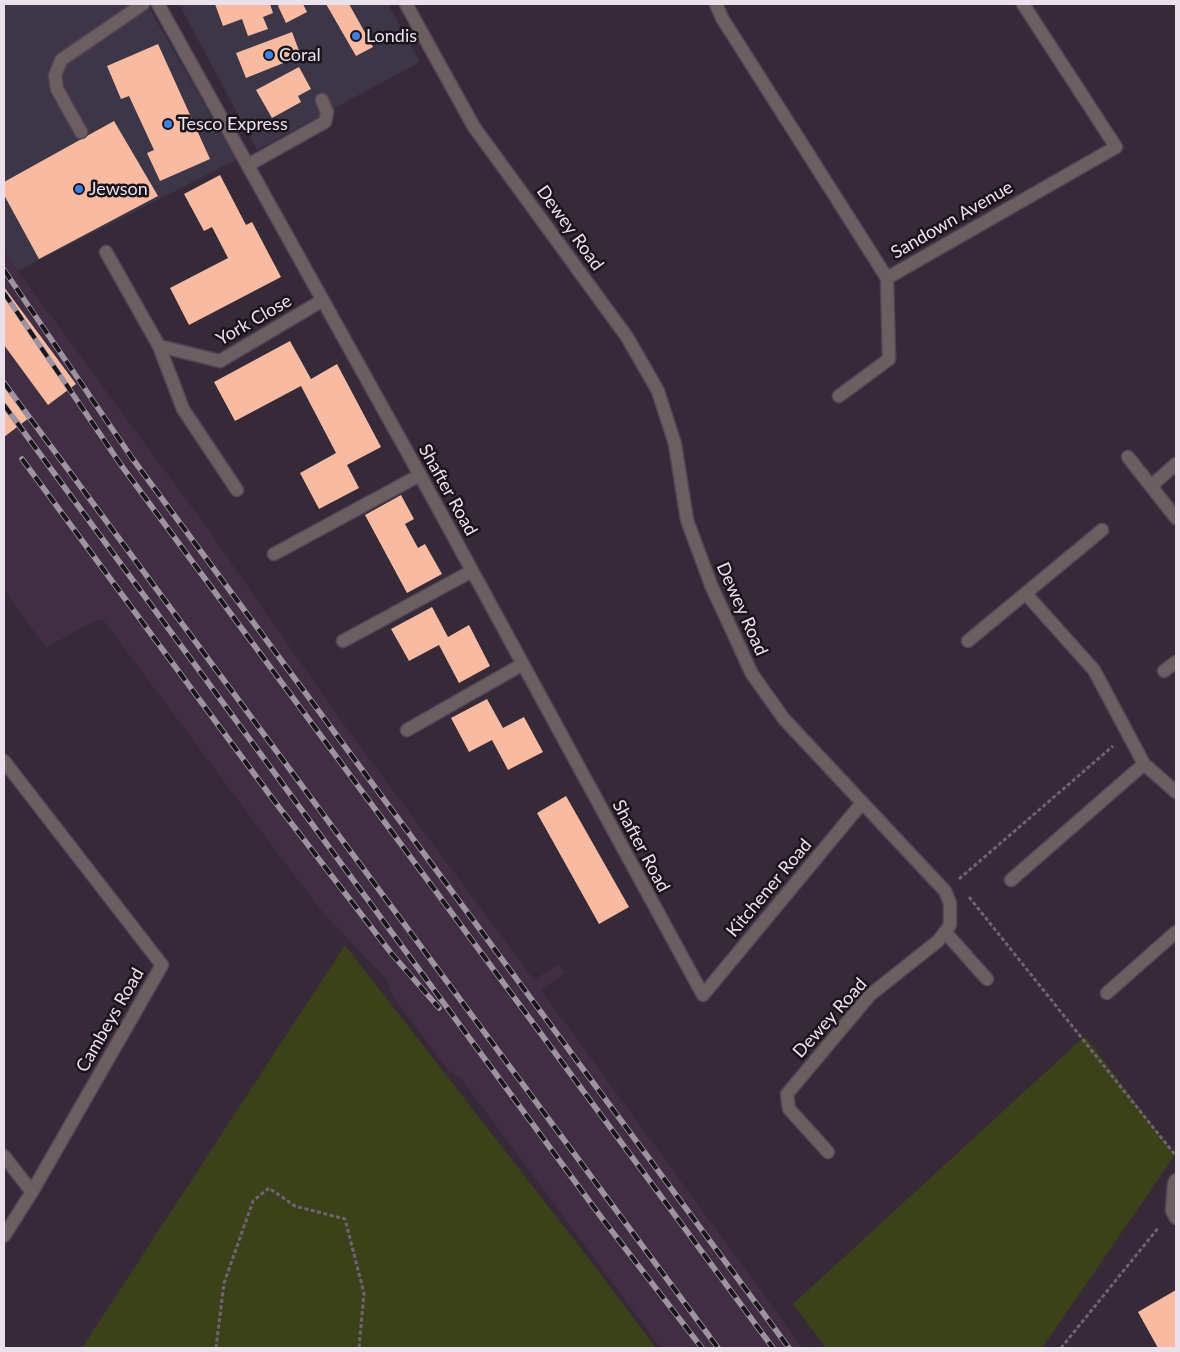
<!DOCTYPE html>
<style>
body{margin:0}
#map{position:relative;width:1180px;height:1352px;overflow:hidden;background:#362938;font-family:Lato,sans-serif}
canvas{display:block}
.frame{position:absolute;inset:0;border:5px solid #eae1eb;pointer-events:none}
</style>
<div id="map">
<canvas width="1180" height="1352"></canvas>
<div class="frame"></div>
</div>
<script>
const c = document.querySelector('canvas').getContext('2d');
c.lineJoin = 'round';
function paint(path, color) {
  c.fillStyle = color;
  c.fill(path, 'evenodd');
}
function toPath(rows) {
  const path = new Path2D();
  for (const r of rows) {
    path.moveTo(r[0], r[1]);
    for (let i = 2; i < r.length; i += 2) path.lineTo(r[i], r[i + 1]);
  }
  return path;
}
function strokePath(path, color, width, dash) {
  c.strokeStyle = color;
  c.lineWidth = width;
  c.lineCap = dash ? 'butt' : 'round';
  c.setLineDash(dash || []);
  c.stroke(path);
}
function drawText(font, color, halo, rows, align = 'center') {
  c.font = font + ' Lato,sans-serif';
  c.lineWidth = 5;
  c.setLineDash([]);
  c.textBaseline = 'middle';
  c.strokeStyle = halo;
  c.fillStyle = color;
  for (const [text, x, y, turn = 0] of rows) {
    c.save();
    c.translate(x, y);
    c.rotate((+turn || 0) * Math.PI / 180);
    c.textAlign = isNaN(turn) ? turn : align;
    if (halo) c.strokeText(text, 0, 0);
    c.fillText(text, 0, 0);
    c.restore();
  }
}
const commercial = toPath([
 [4,4,147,4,236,160,18,271,4,252],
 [179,4,392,4,389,6,420,62,257,150]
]);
const built = toPath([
 [4,252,210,532,337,715,534,980,558,964,565,973,541,990,803,1348,661,1348,488,1115,461,1079,449,1071,393,997,387,980,325,915,284,862,104,621,96,620,46,648,4,590]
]);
const green = toPath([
 [345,945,586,1255,656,1348,82,1348],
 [1085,1036,1175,1155,1042,1348,826,1348,793,1304]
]);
const building = toPath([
 [215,4,270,4,273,13,263,17,268,29,248,36,242,19,223,26],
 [279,4,303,4,307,12,286,23,278,6],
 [326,4,349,4,373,47,356,56],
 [292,32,301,56,246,78,236,53],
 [158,44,210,159,160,181,147,153,154,150,129,96,121,99,107,66],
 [299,67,311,89,298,96,301,102,272,118,256,90],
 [114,121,158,196,39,259,4,195,4,182],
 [220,175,246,225,252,222,281,277,189,325,170,288,228,258,212,227,204,231,184,194],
 [4,287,76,384,48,405,4,345],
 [290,341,311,379,337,364,381,447,347,465,359,488,319,509,300,473,336,453,301,386,235,421,214,382],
 [4,384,29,418,4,437],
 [401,495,414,519,405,524,418,548,425,544,442,574,407,593,365,515],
 [432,607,448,637,469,625,490,666,459,683,439,645,409,661,391,629],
 [487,699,503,728,524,717,543,752,508,770,492,740,469,752,451,718],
 [566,796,629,907,599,924,537,813],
 [1176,1290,1176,1348,1158,1348,1138,1312]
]);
const path = toPath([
 [959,879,1113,746],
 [969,897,1176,1156],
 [216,1348,224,1283,253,1201,269,1188,295,1206,345,1219,364,1293,359,1348],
 [1061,1348,1159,1227]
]);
const minor = toPath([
 [158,4,420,475,703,995,862,803],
 [406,4,474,127,627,337,658,391,675,444,687,520,711,585,752,674,784,719,945,891,950,903,950,925,945,932,938,941,870,995,787,1094,789,1109,828,1152],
 [716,4,722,18,887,278,1116,147,1023,4],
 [81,132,57,89,55,76,61,60,143,4],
 [248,165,325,122,327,112,322,100],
 [106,252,159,346,220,361,323,300],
 [159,346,183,409,237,490],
 [839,396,889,359,887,278],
 [1128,457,1176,518],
 [1151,486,1176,464],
 [274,554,420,475],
 [1026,594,1094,670,1144,764,1176,792],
 [343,641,472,571],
 [968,641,1102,530],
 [1164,671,1176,662],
 [407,730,523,664],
 [4,761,162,965,32,1192,4,1236],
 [1011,880,1144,764],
 [945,932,987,979],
 [1107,993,1176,932],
 [4,1156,32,1192],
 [1176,1180,1174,1184,1172,1211,1176,1218]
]);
const rail = toPath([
 [4,270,132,458,789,1348],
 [4,293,121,465,773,1348],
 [4,383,718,1348],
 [4,405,601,1217,702,1348],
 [22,459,272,798,391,953,439,1008]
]);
const markers = [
 [356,36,5,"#3f7fe0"],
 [269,55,5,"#3f7fe0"],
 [168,124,5,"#3f7fe0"],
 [79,189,5,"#3f7fe0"]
];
const poiNames = [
 ["Londis",366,36],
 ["Coral",279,55],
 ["Tesco Express",178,124],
 ["Jewson",89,189]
];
const streetNames = [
 ["Sandown Avenue",952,220,-30],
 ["Dewey Road",570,228,54],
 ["York Close",254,320,-30],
 ["Shafter Road",448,490,61],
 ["Dewey Road",742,609,66],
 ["Shafter Road",641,846,62],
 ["Kitchener Road",769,888,-50],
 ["Dewey Road",830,1018,-48],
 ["Cambeys Road",110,1020,-60]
];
paint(commercial, '#3c3646');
paint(built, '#412e43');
paint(green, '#3b4219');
paint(building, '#f8baa0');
strokePath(minor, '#534655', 15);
strokePath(path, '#6f6371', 3, [4, 2.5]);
strokePath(minor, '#6b5f61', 12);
strokePath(rail, '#9e94a0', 5.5);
strokePath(rail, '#1a141b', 4, [11]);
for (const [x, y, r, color] of markers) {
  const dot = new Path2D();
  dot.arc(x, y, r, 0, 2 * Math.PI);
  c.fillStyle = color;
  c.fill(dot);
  strokePath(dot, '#1a141b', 2);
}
drawText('18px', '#eae1eb', '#1a141b', poiNames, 'left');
drawText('18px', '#eae1eb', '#1a141b', streetNames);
</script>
